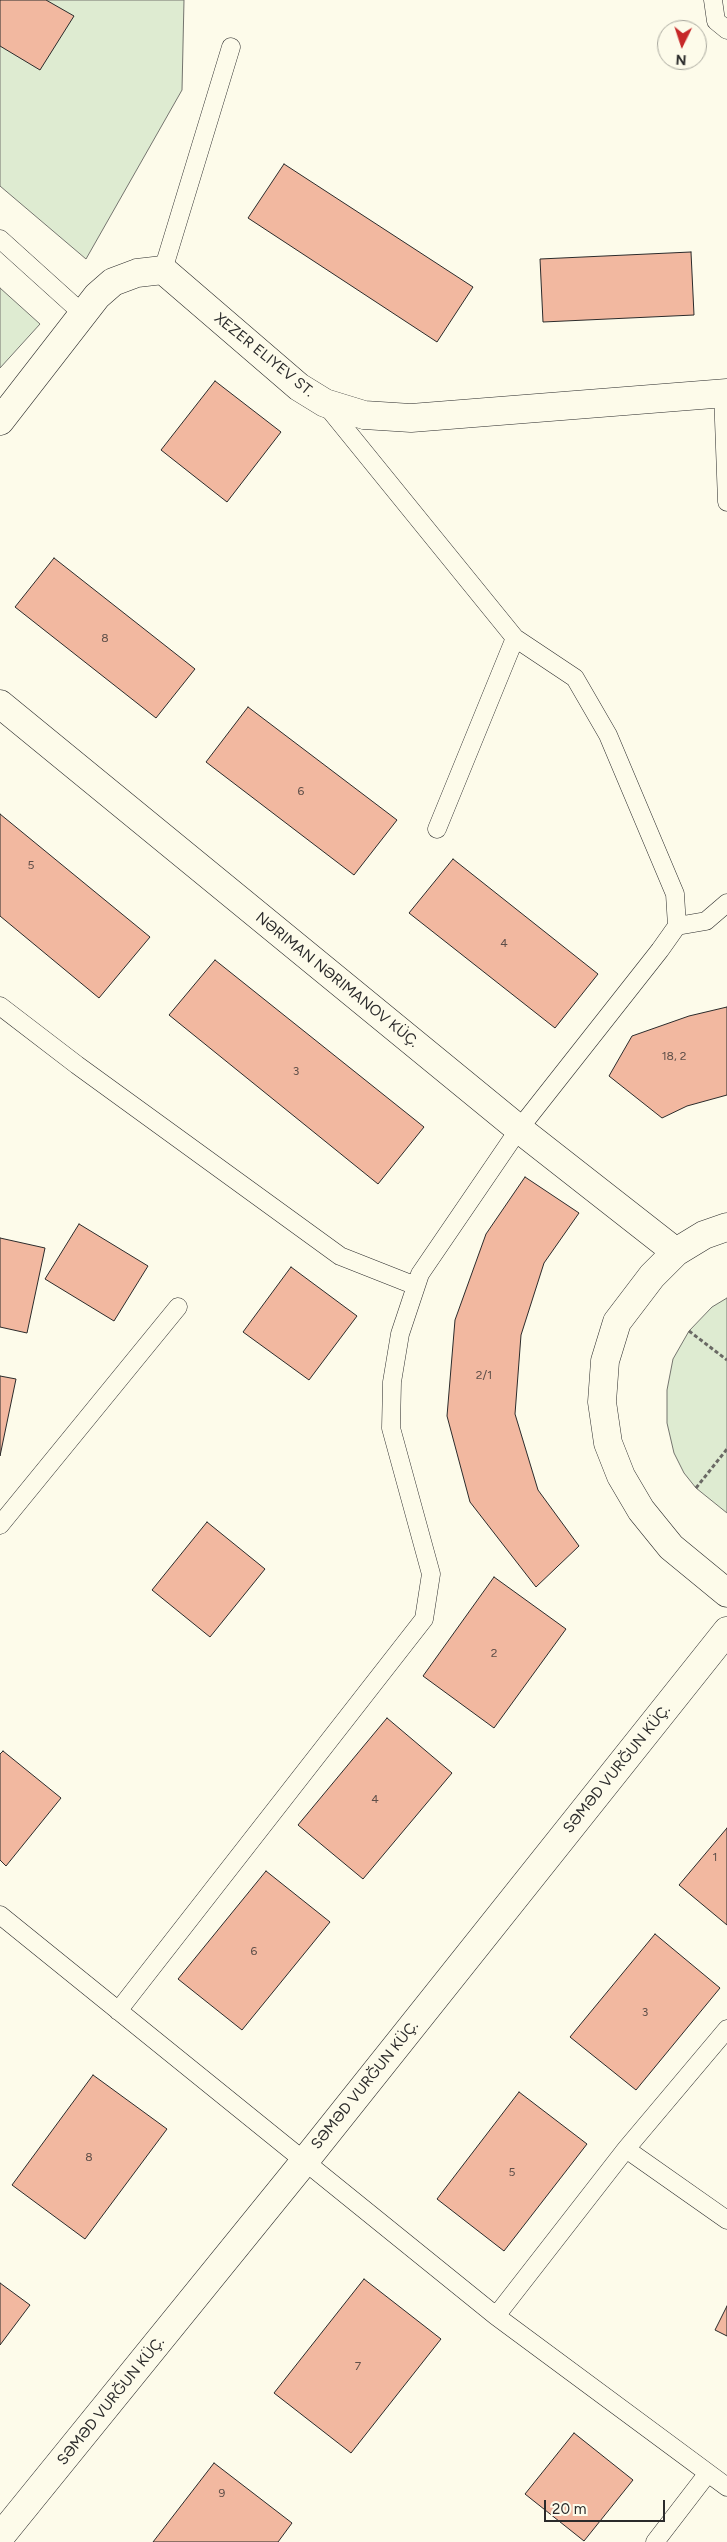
<!DOCTYPE html>
<meta charset="utf-8">
<style>
body{margin:0}
#map{position:relative;width:727px;height:2542px;overflow:hidden;background:#fdfbea;font-family:Figtree,sans-serif}
canvas{display:block}
.north{position:absolute;left:657px;top:20px;width:50px;height:50px;box-sizing:border-box;background:#fdfbea;border:1px solid #a9a89e;border-radius:50%;rotate:184deg;font-size:14px;font-weight:700;line-height:20px;text-align:center;color:#2b2b2b}
.north::after{content:'';display:block;margin:auto;width:18px;height:22px;background:#c62828;clip-path:polygon(50% 0,100% 100%,50% 72%,0 100%)}
.scale{position:absolute;left:544px;top:2500px;width:121px;height:22px;box-sizing:border-box;border:2px solid #2b2b2b;border-top:0;padding-left:6px;font-size:15px;line-height:18px;white-space:nowrap;color:#2b2b2b;-webkit-text-stroke:4px #fdfbea;paint-order:stroke}
</style>
<div id="map">
<canvas width="727" height="2542"></canvas>
<div class="north">N</div>
<div class="scale">20 m</div>
</div>
<script>
const c = document.querySelector('canvas').getContext('2d');
c.lineJoin = 'round';
function paint(path, color) {
  c.fillStyle = color;
  c.fill(path, 'evenodd');
}
function toPath(rows) {
  const path = new Path2D();
  for (const r of rows) {
    path.moveTo(r[0], r[1]);
    for (let i = 2; i < r.length; i += 2) path.lineTo(r[i], r[i + 1]);
  }
  return path;
}
function strokePath(path, color, width, dash) {
  c.strokeStyle = color;
  c.lineWidth = width;
  c.lineCap = dash ? 'butt' : 'round';
  c.setLineDash(dash || []);
  c.stroke(path);
}
function drawText(font, color, halo, rows, align = 'center') {
  c.font = font + ' Figtree,sans-serif';
  c.lineWidth = 4;
  c.setLineDash([]);
  c.textBaseline = 'middle';
  c.strokeStyle = halo;
  c.fillStyle = color;
  for (const [text, x, y, turn = 0] of rows) {
    c.save();
    c.translate(x, y);
    c.rotate((+turn || 0) * Math.PI / 180);
    c.textAlign = isNaN(turn) ? turn : align;
    if (halo) c.strokeText(text, 0, 0);
    c.fillText(text, 0, 0);
    c.restore();
  }
}
const green = toPath([
 [0,0,184,0,182,90,86,259,0,186,0,0],
 [0,288,40,324,0,368,0,288],
 [727,1298,727,1513,696,1488,684,1473,674,1453,667,1423,667,1390,673,1359,689,1331,712,1307,727,1298]
]);
const building = toPath([
 [0,0,46,0,74,16,40,70,0,46,0,0],
 [284,164,473,287,437,342,248,218,284,164],
 [691,252,694,315,543,322,540,259,691,252],
 [215,381,281,432,227,502,161,450,215,381],
 [54,558,195,669,156,718,15,607,54,558],
 [248,707,397,820,354,875,206,762,248,707],
 [0,814,150,937,99,998,0,916,0,814],
 [453,859,598,974,555,1028,409,913,453,859],
 [215,960,424,1127,378,1184,169,1015,215,960],
 [727,1007,727,1095,687,1106,662,1118,609,1076,632,1036,689,1016,727,1007],
 [525,1177,579,1213,544,1263,521,1335,515,1414,538,1490,579,1546,536,1587,470,1502,447,1416,455,1320,486,1234,525,1177],
 [79,1224,148,1266,114,1321,45,1279,79,1224],
 [0,1238,45,1248,27,1333,0,1327,0,1238],
 [291,1267,357,1316,309,1380,243,1332,291,1267],
 [0,1376,16,1379,0,1456,0,1376],
 [207,1522,265,1569,210,1637,152,1590,207,1522],
 [494,1577,566,1629,494,1728,423,1676,494,1577],
 [387,1718,452,1773,363,1879,298,1825,387,1718],
 [3,1751,61,1798,6,1866,0,1860,0,1754,3,1751],
 [727,1828,727,1925,679,1885,727,1828],
 [266,1871,330,1922,242,2030,178,1979,266,1871],
 [655,1934,720,1988,636,2090,570,2037,655,1934],
 [93,2075,167,2129,85,2239,12,2185,93,2075],
 [519,2092,587,2144,504,2251,437,2199,519,2092],
 [364,2279,441,2339,351,2453,274,2393,364,2279],
 [0,2283,30,2305,0,2345,0,2283],
 [727,2306,727,2336,715,2330,727,2306],
 [574,2433,633,2480,584,2541,525,2494,574,2433],
 [214,2463,292,2523,278,2542,153,2542,214,2463]
]);
const path = toPath([
 [689,1331,727,1360],
 [696,1488,727,1449]
]);
const service = toPath([
 [713,0,716,21,727,30],
 [0,239,83,314],
 [163,270,231,47],
 [723,393,727,502],
 [437,829,515,638],
 [677,926,706,921,727,903],
 [0,1006,77,1065,340,1256,416,1286],
 [0,1525,178,1307],
 [0,1915,496,2316,727,2487],
 [118,2011,424,1619,431,1574,391,1428,392,1382,400,1334,420,1274,519,1129,660,950,677,926,675,894,608,735,575,678,515,638,325,404],
 [626,2149,727,2220],
 [496,2316,626,2149,727,2029],
 [655,2542,708,2473]
]);
const minor = toPath([
 [0,421,97,296,113,282,137,273,163,270,299,387,325,403,364,415,411,418,727,393]
]);
const tertiary = toPath([
 [0,704,519,1129,676,1252],
 [727,1227,704,1235,676,1252,652,1276,617,1322,605,1361,602,1402,608,1443,621,1476,641,1510,671,1547,727,1593],
 [0,2537,304,2162,727,1631]
]);
const numberNames = [
 ["8",105,638],
 ["6",301,791],
 ["5",31,865],
 ["4",504,943],
 ["18, 2",674,1056],
 ["3",296,1071],
 ["2/1",484,1375],
 ["2",494,1653],
 ["4",375,1799],
 ["1",715,1857],
 ["6",254,1951],
 ["3",645,2012],
 ["8",89,2157],
 ["5",512,2172],
 ["7",358,2366],
 ["9",222,2493]
];
const streetNames = [
 ["XEZER ELIYEV ST.",264,355,39],
 ["NƏRIMAN NƏRIMANOV KÜÇ.",337,980,39],
 ["SƏMƏD VURĞUN KÜÇ.",617,1769,-51],
 ["SƏMƏD VURĞUN KÜÇ.",365,2085,-51],
 ["SƏMƏD VURĞUN KÜÇ.",111,2401,-51]
];
paint(green, '#deebd1');
strokePath(green, '#74746e', 1);
paint(building, '#f2b8a0');
strokePath(building, '#2b2b2b', 1);
strokePath(service, '#2b2b2b', 19);
strokePath(minor, '#2b2b2b', 29);
strokePath(tertiary, '#2b2b2b', 29);
strokePath(path, '#6a6964', 3, [4, 2.5]);
strokePath(service, '#fdfbea', 18);
strokePath(minor, '#fdfbea', 28);
strokePath(tertiary, '#fdfbea', 28);
drawText('12px', '#5d4e48', null, numberNames);
drawText('15px', '#2b2b2b', '#fdfbea', streetNames);
</script>
